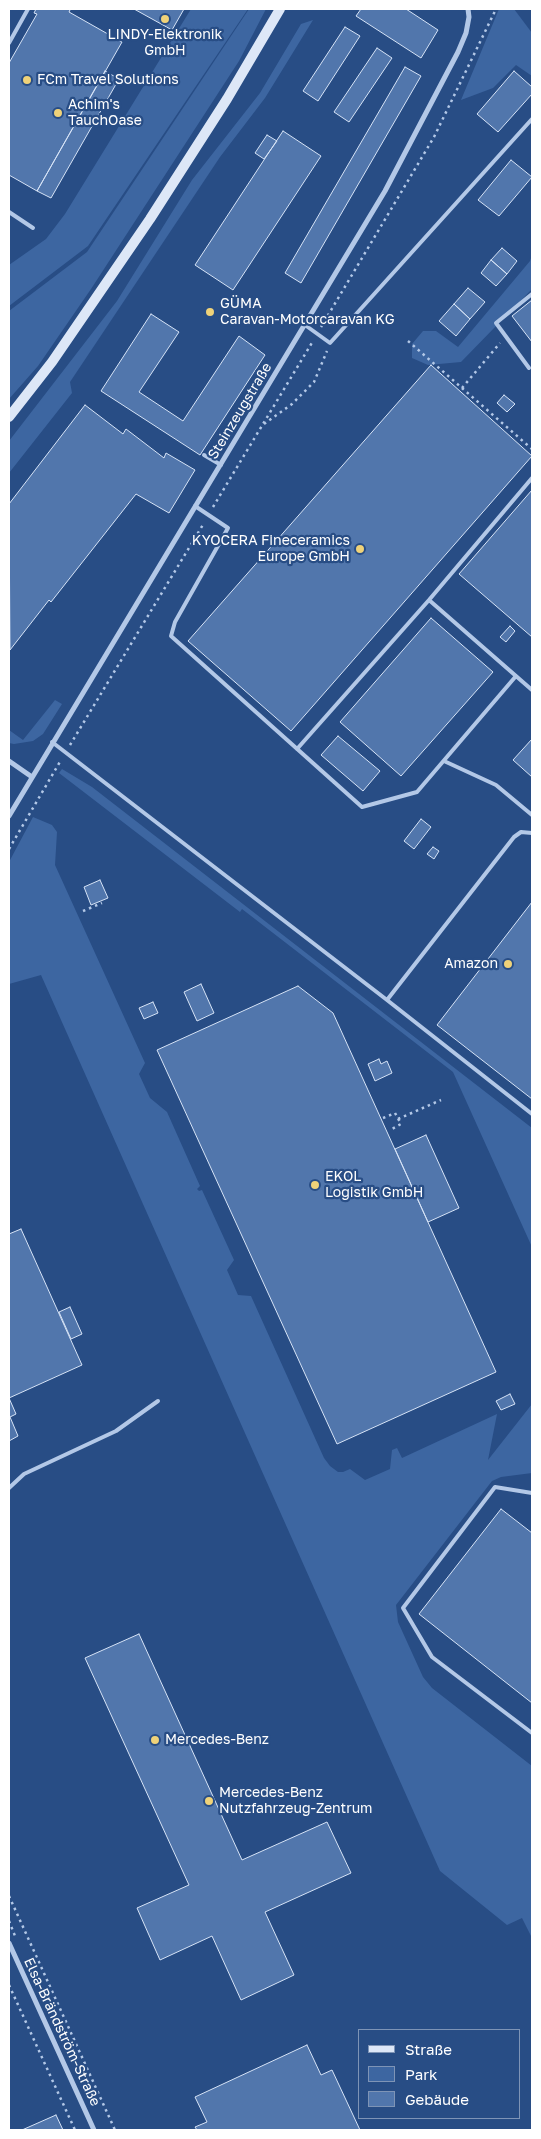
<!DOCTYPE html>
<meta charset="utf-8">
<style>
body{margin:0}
#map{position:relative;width:541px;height:2139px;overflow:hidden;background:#284d85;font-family:"Golos Text",sans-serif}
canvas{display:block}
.frame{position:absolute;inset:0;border:10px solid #fff;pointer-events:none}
.legend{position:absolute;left:358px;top:2029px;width:162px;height:90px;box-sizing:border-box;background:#284d85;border:1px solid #7e94b6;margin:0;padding:6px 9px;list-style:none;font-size:15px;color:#fff}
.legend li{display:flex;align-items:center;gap:10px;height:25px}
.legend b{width:25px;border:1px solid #7e94b6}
</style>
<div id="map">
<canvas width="541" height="2139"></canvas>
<div class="frame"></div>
<ul class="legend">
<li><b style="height:6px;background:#dde7f7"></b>Straße</li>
<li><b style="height:14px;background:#3d66a1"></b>Park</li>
<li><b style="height:14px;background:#5176ac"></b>Gebäude</li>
</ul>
</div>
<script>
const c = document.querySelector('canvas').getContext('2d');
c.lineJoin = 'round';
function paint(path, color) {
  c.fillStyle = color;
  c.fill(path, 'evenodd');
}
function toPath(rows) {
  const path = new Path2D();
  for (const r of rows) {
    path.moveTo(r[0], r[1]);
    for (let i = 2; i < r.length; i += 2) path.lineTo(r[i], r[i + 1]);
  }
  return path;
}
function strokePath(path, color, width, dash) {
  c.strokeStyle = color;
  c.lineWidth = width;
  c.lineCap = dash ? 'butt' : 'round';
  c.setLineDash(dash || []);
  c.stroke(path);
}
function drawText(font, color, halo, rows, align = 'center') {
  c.font = font + ' "Golos Text",sans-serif';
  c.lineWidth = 4.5;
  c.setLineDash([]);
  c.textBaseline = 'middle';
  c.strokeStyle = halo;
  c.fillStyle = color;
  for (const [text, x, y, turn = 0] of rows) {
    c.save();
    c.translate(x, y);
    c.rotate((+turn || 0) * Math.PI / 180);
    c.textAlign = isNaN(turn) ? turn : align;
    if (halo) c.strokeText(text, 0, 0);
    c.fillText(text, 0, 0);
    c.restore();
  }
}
const green = toPath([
 [191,9,248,9,88,246,9,306,9,265,46,239,65,214],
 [249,9,266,9,239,61,91,289,38,366,9,399,9,311,87,252],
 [499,9,514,9,532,33,532,76,516,65,493,88,461,100],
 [313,20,265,98,220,157,70,382,72,393,9,473,9,441,117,301,192,180,260,93,301,24],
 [532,255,532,289,461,362,428,365,412,358,412,344,423,331,436,331,458,347,530,261],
 [55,700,62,704,43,734,33,741,14,744,9,743,9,730,23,740],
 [62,769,92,787,532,1128,532,1247,453,1072,242,909,240,912,59,773],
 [33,817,52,825,57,832,55,865,145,1063,139,1074,150,1098,167,1112,200,1186,197,1189,199,1191,202,1190,234,1260,227,1270,238,1295,251,1296,324,1458,330,1466,338,1472,343,1472,350,1469,365,1480,390,1469,392,1450,397,1448,402,1458,497,1414,488,1460,532,1404,532,1473,501,1477,492,1481,396,1605,398,1622,423,1677,432,1688,532,1766,532,1938,522,1918,507,1925,440,1871,41,975,9,984,9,862]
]);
const building = toPath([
 [36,9,68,9,70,10,69,12,122,42,37,191,9,175,9,63,37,14,34,13,36,9],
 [134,9,184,9,172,30,134,9],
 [361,9,406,9,438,30,421,58,356,16,361,9],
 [345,27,360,36,318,101,303,91,345,27],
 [377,48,392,58,349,122,334,112,377,48],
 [405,67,421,76,301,283,285,273,405,67],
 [105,71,119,79,51,198,37,191,105,71],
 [514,71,532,87,532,94,498,132,477,114,514,71],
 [283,131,321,156,233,290,195,265,283,131],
 [267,135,277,141,264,159,255,153,267,135],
 [511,160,532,177,499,216,478,200,511,160],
 [502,248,517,261,507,274,491,260,502,248],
 [491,260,507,274,496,286,481,273,491,260],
 [468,288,485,302,470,319,454,304,468,288],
 [532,300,532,342,512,316,532,300],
 [454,304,470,319,456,336,439,321,454,304],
 [151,314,179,332,139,392,183,421,239,336,265,355,200,455,101,391,151,314],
 [431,365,532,456,291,731,188,641,431,365],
 [504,395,515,404,507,412,497,403,504,395],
 [85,405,123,434,126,429,164,458,166,453,195,470,169,513,136,494,51,602,49,600,10,650,9,504,85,405],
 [532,490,532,637,459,574,532,490],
 [431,618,493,672,401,776,340,722,431,618],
 [510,626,515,631,506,642,500,637,510,626],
 [338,736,380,771,363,791,321,755,338,736],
 [532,739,532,777,513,760,532,739],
 [421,819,431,827,414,849,404,841,421,819],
 [433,847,439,851,434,859,427,854,433,847],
 [100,880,108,898,91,905,84,887,100,880],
 [532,902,532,1099,437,1025,532,902],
 [201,984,214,1013,197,1021,184,992,201,984],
 [298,986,333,1013,496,1372,337,1444,157,1050,298,986],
 [153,1002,158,1013,144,1019,139,1008,153,1002],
 [379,1059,381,1064,387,1061,392,1073,375,1081,368,1064,379,1059],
 [426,1135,459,1208,428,1222,395,1149,426,1135],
 [21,1229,82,1365,9,1398,16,1414,10,1417,18,1436,9,1441,9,1234,21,1229],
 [70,1307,82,1334,71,1339,59,1312,70,1307],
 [510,1394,515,1404,501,1410,496,1401,510,1394],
 [501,1509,532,1533,532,1703,419,1614,501,1509],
 [139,1634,242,1860,327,1822,351,1873,265,1912,294,1975,241,2000,212,1936,160,1960,137,1908,189,1885,85,1658,139,1634],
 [307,2045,321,2075,332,2070,360,2130,197,2130,195,2127,207,2122,195,2097,307,2045],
 [56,2115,63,2130,22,2130,56,2115]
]);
const path = toPath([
 [321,327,434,137,496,9],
 [408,341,532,449],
 [462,388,500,343],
 [264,424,292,404,314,382,327,351],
 [213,507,313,341],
 [70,745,204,523],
 [9,849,61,760],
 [83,911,102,903],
 [383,1118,395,1113,401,1124,390,1130],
 [398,1119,441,1100],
 [9,1896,115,2130],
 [9,1921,15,1936],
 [9,1985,75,2130]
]);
const service = toPath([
 [9,43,28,9],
 [9,212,33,228],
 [305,325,330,343,532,119],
 [529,368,496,323,532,294],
 [204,455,221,465],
 [195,506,228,528,175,622,171,636,362,807,417,792,516,676],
 [429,600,532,690],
 [52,742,387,1000,514,837,521,832,532,833],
 [297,749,429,600,532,478],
 [444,761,496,785,532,815],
 [387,1000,532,1114],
 [9,1488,24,1474,116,1431,158,1401],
 [532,1493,495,1487,403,1608,432,1657,532,1733]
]);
const minor = toPath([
 [9,761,32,777],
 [9,816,385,191,458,52,466,33,469,17,468,9],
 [9,1943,94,2130]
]);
const secondary = toPath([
 [9,417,52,362,150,219,227,99,280,9]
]);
const markers = [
 [165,19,5,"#efd279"],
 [27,80,5,"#efd279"],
 [58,113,5,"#efd279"],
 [210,312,5,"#efd279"],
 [360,549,5,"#efd279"],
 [508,964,5,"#efd279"],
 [315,1185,5,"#efd279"],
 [155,1740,5,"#efd279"],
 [209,1801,5,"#efd279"]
];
const poiNames = [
 ["LINDY-Elektronik",165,35,"center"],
 ["GmbH",165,51,"center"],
 ["FCm Travel Solutions",37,80],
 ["Achim's",68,105],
 ["TauchOase",68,121],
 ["GÜMA",220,304],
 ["Caravan-Motorcaravan KG",220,320],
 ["KYOCERA Fineceramics",350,541,"right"],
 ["Europe GmbH",350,557,"right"],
 ["Amazon",498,964,"right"],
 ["EKOL",325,1177],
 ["Logistik GmbH",325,1193],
 ["Mercedes-Benz",165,1740],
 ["Mercedes-Benz",219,1793],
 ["Nutzfahrzeug-Zentrum",219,1809]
];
const streetNames = [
 ["Steinzeugstraße",240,411,-59],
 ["Elsa-Brändström-Straße",62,2032,65]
];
paint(green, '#3d66a1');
paint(building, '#5176ac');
strokePath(building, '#d6e3f6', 1);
strokePath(path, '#b3c8e7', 2.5, [2.5, 4]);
strokePath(service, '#b3c8e7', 4);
strokePath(minor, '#b3c8e7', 5);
strokePath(secondary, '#dde7f7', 10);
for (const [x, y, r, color] of markers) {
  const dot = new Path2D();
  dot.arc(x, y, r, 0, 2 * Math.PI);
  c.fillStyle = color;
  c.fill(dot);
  strokePath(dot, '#284d85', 2);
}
drawText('14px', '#fff', '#284d85', poiNames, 'left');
drawText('14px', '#fff', '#284d85', streetNames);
</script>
